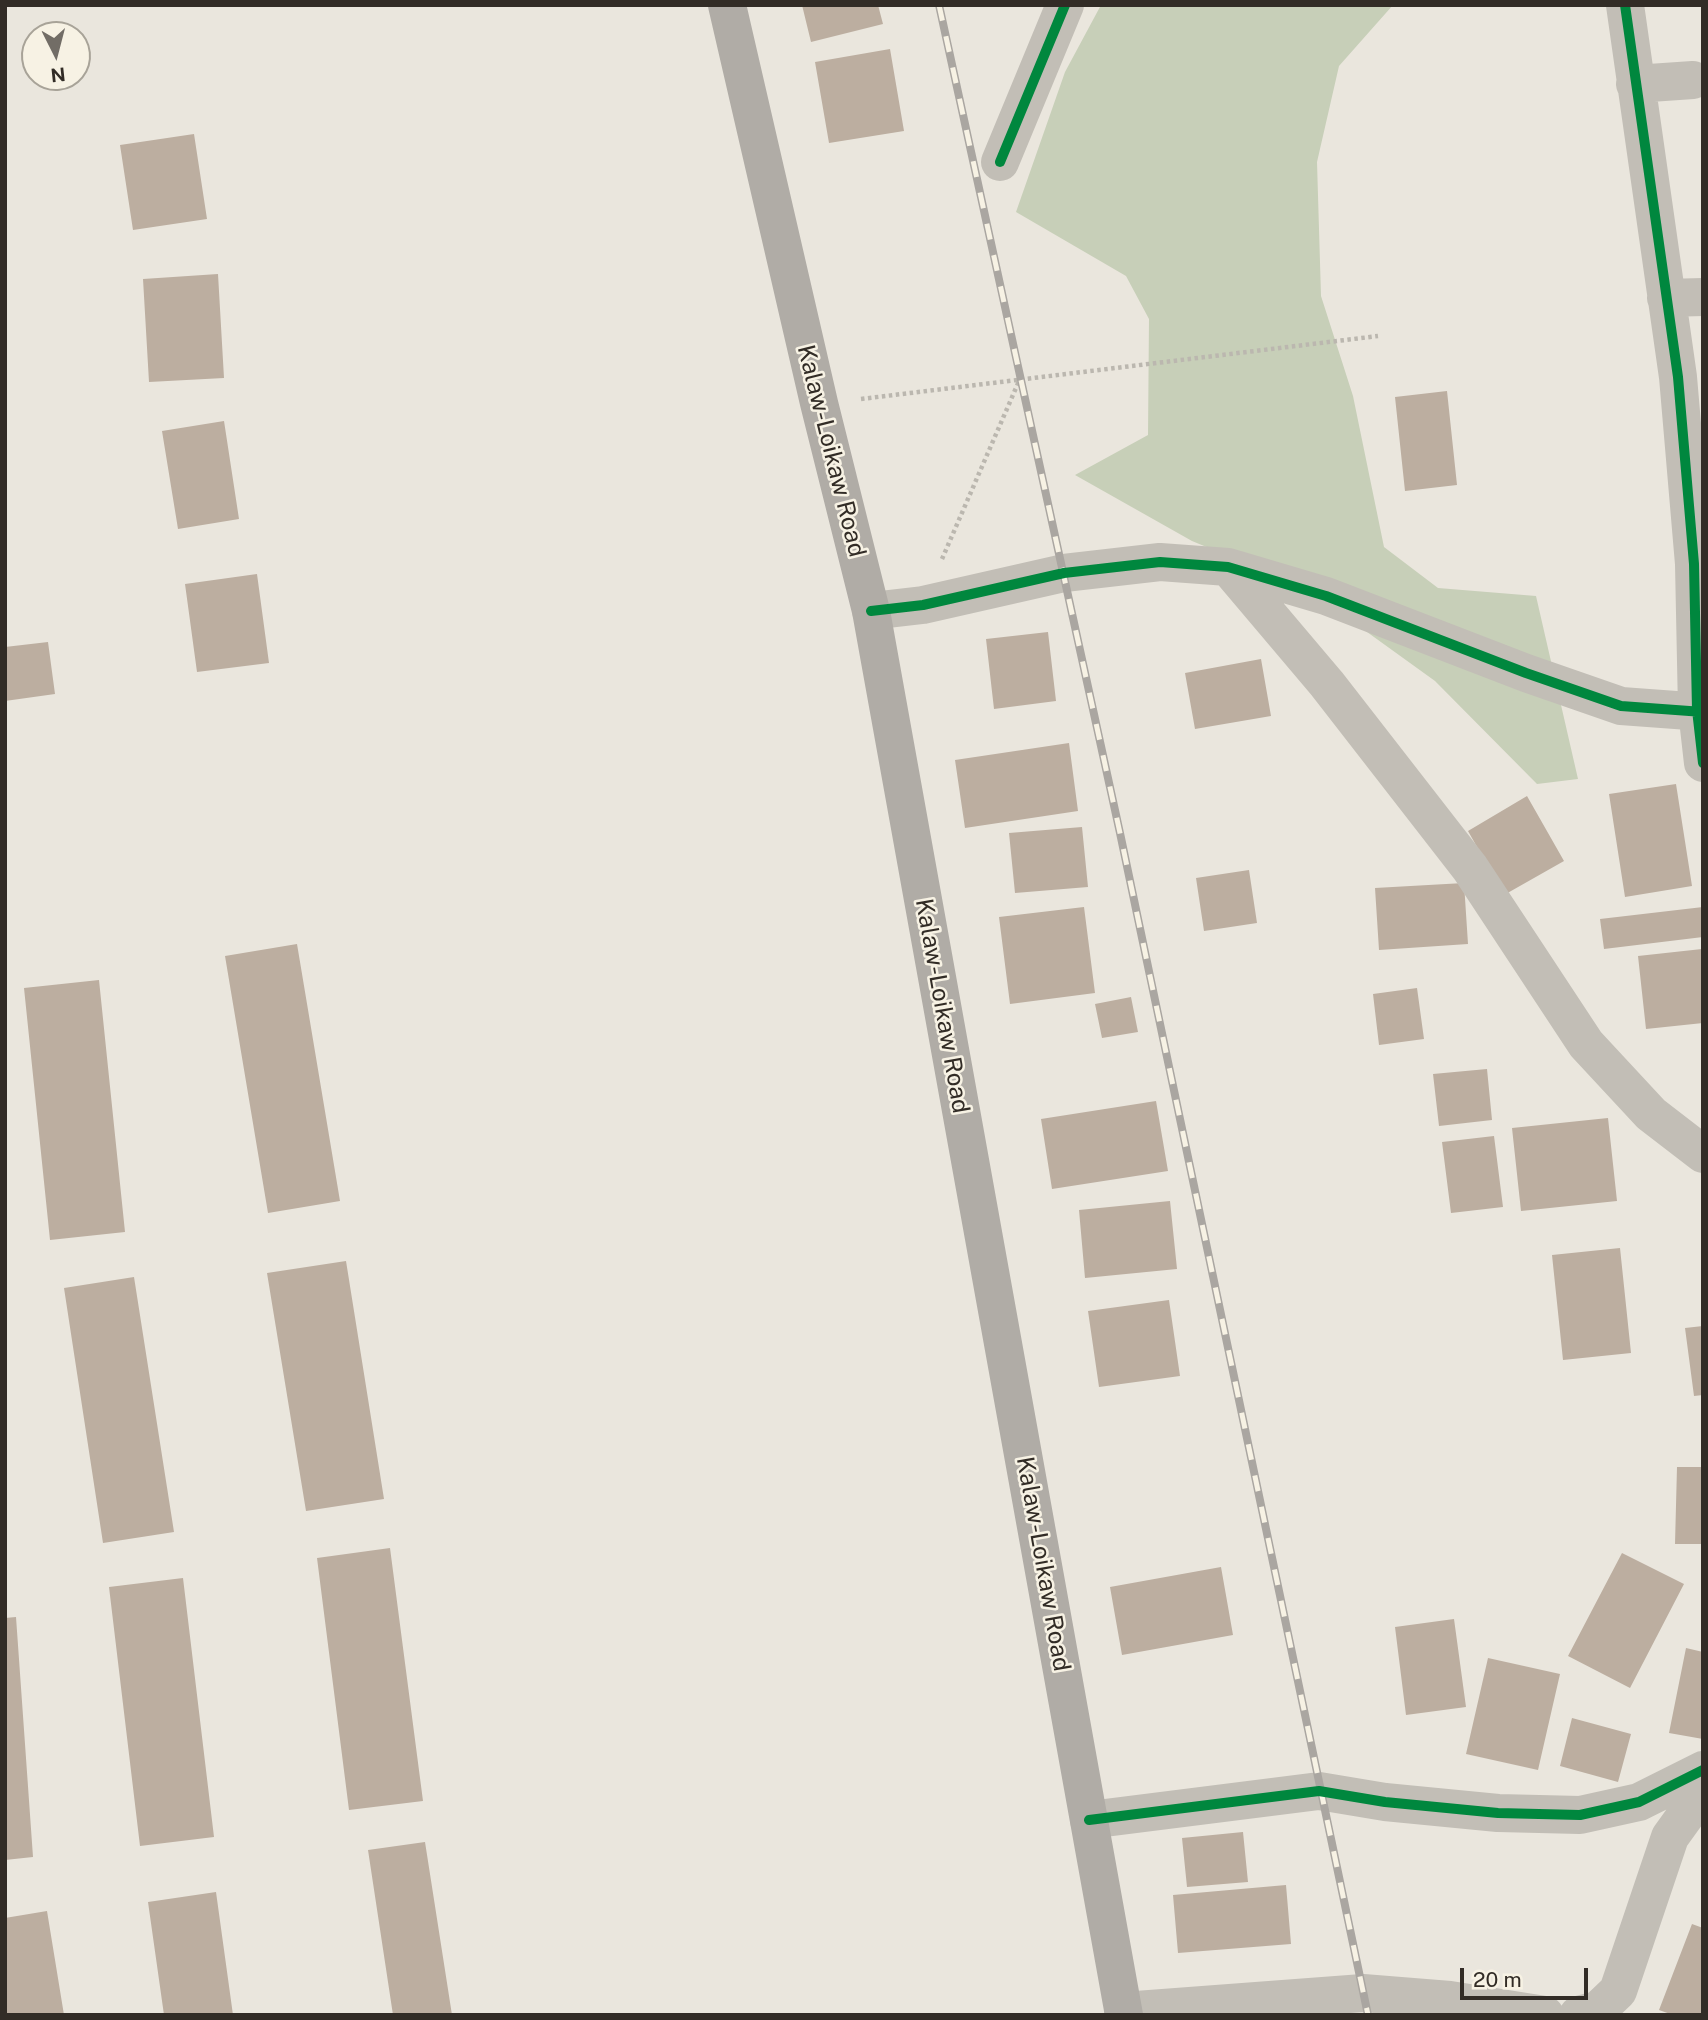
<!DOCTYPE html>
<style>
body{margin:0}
#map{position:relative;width:1708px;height:2020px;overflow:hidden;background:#eae6dd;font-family:"Public Sans",sans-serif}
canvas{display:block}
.frame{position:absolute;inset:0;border:7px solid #322c26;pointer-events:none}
.north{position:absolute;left:21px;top:21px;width:70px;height:70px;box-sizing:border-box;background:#f7f2e4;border:2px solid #a8a398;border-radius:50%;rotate:174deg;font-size:19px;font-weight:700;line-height:28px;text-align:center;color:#322c26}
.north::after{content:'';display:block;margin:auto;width:24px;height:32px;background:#726d66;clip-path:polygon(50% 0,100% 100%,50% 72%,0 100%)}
.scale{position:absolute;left:1460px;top:1968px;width:128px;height:32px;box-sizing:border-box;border:4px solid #322c26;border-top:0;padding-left:9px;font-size:21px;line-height:24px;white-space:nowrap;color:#322c26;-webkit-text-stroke:5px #f7f2e4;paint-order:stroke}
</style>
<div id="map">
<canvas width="1708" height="2020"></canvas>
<div class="frame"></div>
<div class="north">N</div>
<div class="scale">20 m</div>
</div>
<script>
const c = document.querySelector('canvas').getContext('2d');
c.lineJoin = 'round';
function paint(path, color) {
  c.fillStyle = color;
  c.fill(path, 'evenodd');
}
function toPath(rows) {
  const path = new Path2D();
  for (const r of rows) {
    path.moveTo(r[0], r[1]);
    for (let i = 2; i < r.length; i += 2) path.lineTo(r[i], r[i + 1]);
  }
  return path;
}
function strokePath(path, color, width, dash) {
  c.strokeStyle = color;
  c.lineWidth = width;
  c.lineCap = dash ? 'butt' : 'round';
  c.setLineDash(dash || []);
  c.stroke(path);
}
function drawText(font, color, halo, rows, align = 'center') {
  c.font = font + ' "Public Sans",sans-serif';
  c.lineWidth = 5;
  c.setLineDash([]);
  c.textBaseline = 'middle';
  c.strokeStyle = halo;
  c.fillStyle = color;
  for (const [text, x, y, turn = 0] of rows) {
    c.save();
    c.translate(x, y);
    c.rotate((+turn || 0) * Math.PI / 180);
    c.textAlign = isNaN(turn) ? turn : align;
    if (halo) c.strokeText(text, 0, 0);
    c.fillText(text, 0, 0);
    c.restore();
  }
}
const green = toPath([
 [1101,5,1393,5,1339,66,1317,162,1321,296,1353,396,1384,547,1438,588,1536,596,1578,779,1537,784,1435,681,1306,588,1192,541,1075,475,1148,435,1149,319,1126,276,1016,212,1065,72]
]);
const building = toPath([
 [802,5,878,5,883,24,811,42],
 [890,49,904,131,829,143,815,62],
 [194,134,207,219,133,230,120,145],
 [218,274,224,378,149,382,143,279],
 [1447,391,1457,485,1405,491,1395,397],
 [224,421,239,519,178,529,162,431],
 [257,574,269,663,197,672,185,584],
 [1048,632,1056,701,994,709,986,639],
 [48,642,55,694,5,701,5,647],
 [1261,659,1271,716,1195,729,1185,673],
 [1069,743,1078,811,965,828,955,760],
 [1676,784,1692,886,1625,897,1609,794],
 [1527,796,1564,861,1504,895,1468,831],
 [1082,827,1088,887,1015,893,1009,833],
 [1249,870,1257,923,1204,931,1196,878],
 [1464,883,1468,944,1379,950,1375,888],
 [1084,907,1095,993,1010,1004,999,917],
 [1703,907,1703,937,1604,949,1600,919],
 [297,944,340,1201,268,1213,225,956],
 [1702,949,1703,1023,1646,1029,1638,956],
 [99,980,125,1232,50,1240,24,988],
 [1417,988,1424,1039,1379,1045,1373,994],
 [1131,997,1138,1032,1102,1038,1095,1004],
 [1487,1069,1492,1120,1439,1126,1433,1074],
 [1156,1101,1168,1171,1052,1189,1041,1119],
 [1608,1118,1617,1201,1521,1211,1512,1128],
 [1494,1136,1503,1207,1451,1213,1442,1142],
 [1170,1201,1177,1269,1085,1278,1079,1210],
 [1620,1248,1631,1353,1563,1360,1552,1255],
 [346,1261,384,1499,306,1511,267,1273],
 [134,1277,174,1532,103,1543,64,1288],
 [1169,1300,1180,1376,1099,1387,1088,1311],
 [1703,1326,1703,1395,1694,1396,1685,1328],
 [1677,1467,1703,1467,1703,1544,1675,1544],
 [390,1548,423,1801,349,1810,317,1558],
 [1622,1553,1684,1584,1630,1688,1568,1656],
 [1221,1567,1233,1635,1122,1655,1110,1587],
 [183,1578,214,1837,140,1846,109,1587],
 [16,1617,33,1857,5,1860,5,1618],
 [1454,1619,1466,1707,1406,1715,1395,1627],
 [1686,1648,1703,1652,1703,1739,1669,1733],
 [1488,1658,1560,1674,1538,1770,1466,1754],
 [1572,1718,1631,1734,1618,1782,1560,1766],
 [1243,1832,1248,1882,1187,1887,1182,1838],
 [425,1842,452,2015,393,2015,368,1850],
 [1286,1885,1291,1944,1178,1953,1173,1895],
 [216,1892,233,2015,164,2015,148,1902],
 [47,1911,64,2015,5,2015,5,1918],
 [1692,1924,1703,1928,1703,2015,1673,2015,1659,2010]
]);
const path = toPath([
 [861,399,1378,336],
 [942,559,1019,381]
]);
const minor = toPath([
 [1625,5,1678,377,1694,564,1697,710,1703,763],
 [1635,84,1693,80],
 [1000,162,1065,5],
 [1666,298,1703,297],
 [1228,567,1327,684,1470,868,1586,1044,1651,1114,1703,1154],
 [871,611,923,605,1064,573,1160,562,1228,567,1326,596,1526,673,1621,706,1703,712],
 [1089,1820,1319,1791,1385,1802,1498,1813,1580,1815,1639,1802,1703,1770],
 [1123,2011,1363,1993,1450,2000,1545,2015],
 [1578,2015,1598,2010,1618,1991,1670,1837,1703,1791]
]);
const major = toPath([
 [727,5,819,403,871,611,1124,2015]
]);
const rail = toPath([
 [939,5,1120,833,1368,2015]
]);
const cycleway = toPath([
 [1625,5,1678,377,1694,564,1697,710,1703,763],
 [1000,162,1065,5],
 [871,611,923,605,1064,573,1160,562,1228,567,1326,596,1526,673,1621,706,1703,712],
 [1089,1820,1319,1791,1385,1802,1498,1813,1580,1815,1639,1802,1703,1770]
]);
const streetNames = [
 ["Kalaw-Loikaw Road",831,451,76],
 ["Kalaw-Loikaw Road",942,1006,80],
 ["Kalaw-Loikaw Road",1043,1564,80]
];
paint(green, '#c7cfb8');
paint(building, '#bcaea0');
strokePath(path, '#bbb7af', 4.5, [3.5, 3.5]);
strokePath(minor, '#c2beb6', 38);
strokePath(major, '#b0aca6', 38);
strokePath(rail, '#aaa6a1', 8);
strokePath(rail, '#f7f2e4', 5, [16]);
strokePath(cycleway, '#00873e', 10);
drawText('24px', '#322c26', '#f7f2e4', streetNames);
</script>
